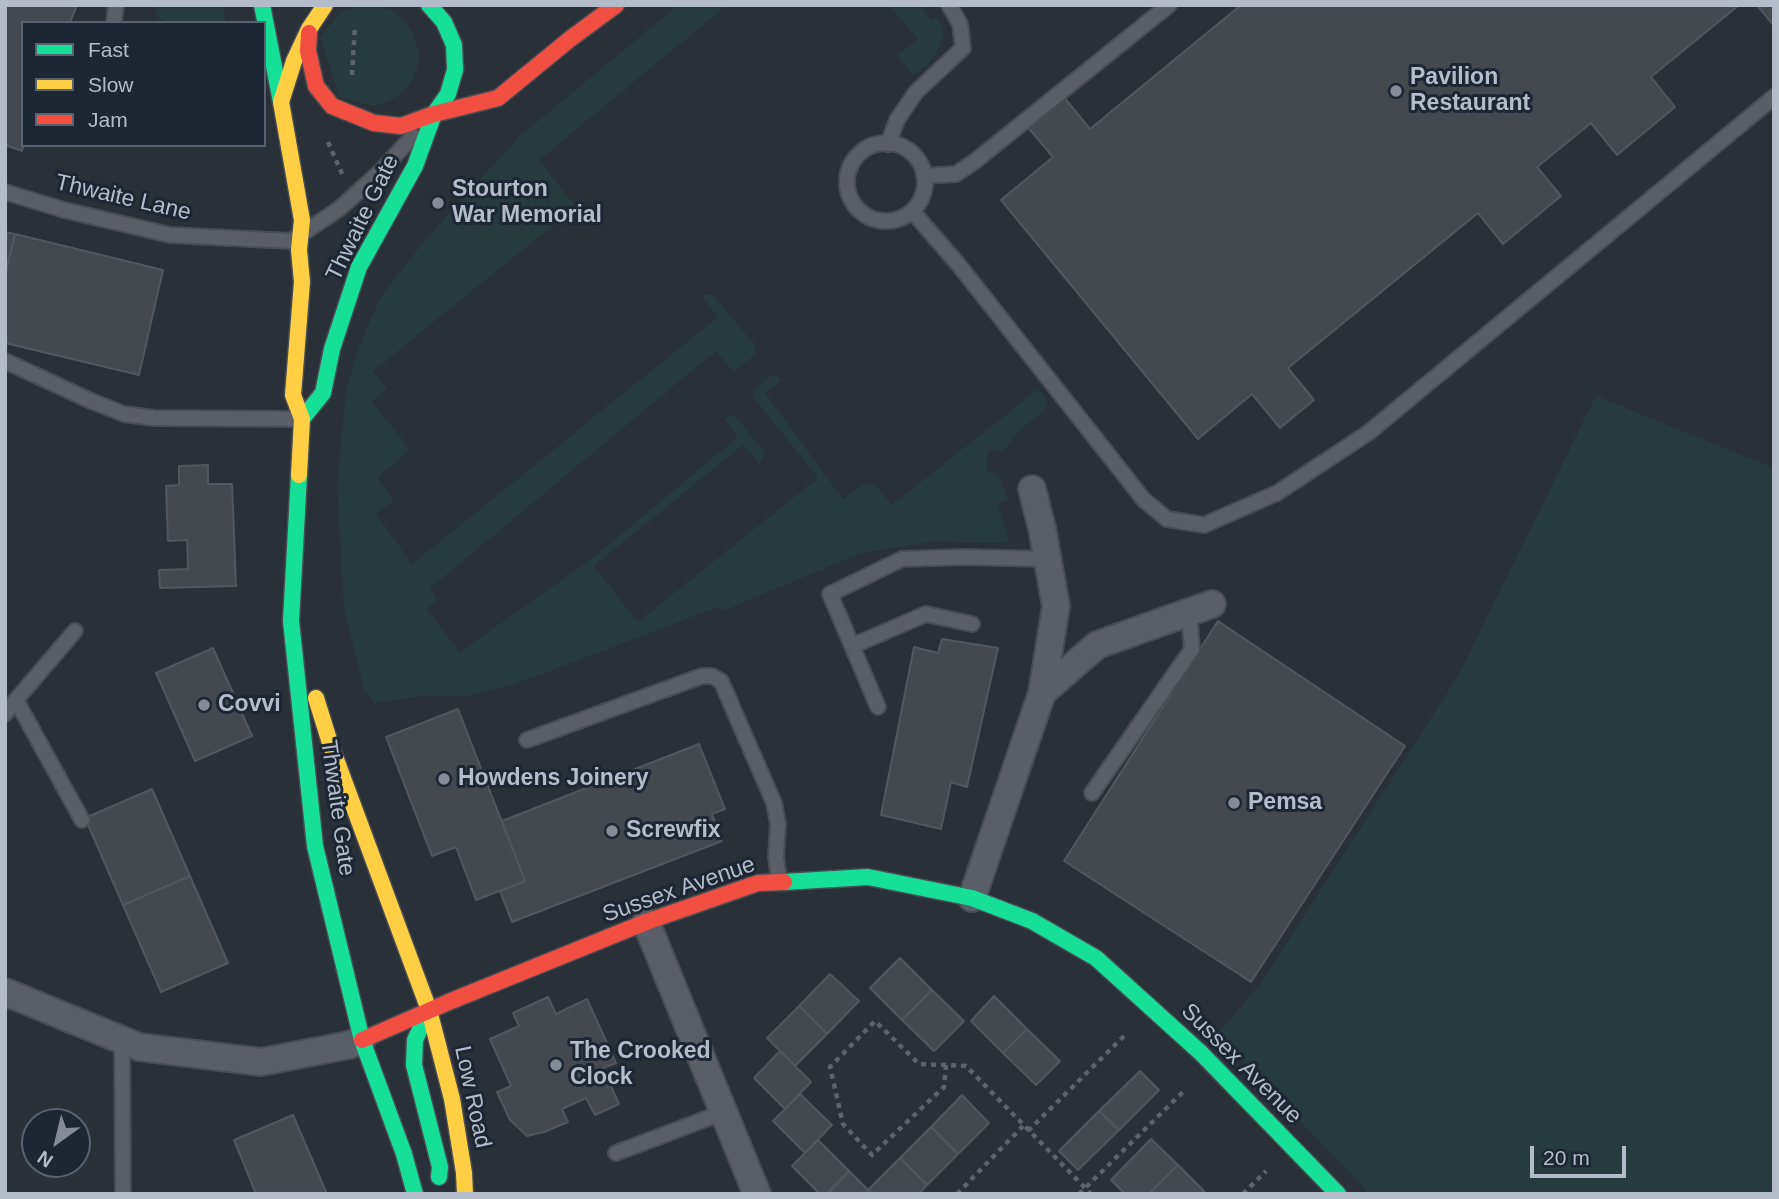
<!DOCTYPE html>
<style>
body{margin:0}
#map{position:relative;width:1779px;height:1199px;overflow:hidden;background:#2a3038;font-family:Arial,sans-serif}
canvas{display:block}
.frame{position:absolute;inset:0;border:7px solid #b4bcc9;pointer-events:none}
.legend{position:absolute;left:21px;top:21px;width:245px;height:126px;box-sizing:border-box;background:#1d2633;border:2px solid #59626f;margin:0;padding:9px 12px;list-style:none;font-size:21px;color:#b4bcc9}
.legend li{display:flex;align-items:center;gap:14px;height:35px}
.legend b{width:35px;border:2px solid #59626f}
.north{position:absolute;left:21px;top:1108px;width:70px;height:70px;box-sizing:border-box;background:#1d2633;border:2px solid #59626f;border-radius:50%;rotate:214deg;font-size:19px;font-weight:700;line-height:28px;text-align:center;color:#b4bcc9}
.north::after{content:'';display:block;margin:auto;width:24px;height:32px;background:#848b96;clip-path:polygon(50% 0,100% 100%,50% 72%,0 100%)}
.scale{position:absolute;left:1530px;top:1146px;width:96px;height:32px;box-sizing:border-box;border:4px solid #b4bcc9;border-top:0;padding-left:9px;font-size:21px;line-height:24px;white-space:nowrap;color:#b4bcc9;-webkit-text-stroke:5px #1d2633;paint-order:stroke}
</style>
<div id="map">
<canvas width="1779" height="1199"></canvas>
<div class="frame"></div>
<ul class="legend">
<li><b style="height:9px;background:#16e098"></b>Fast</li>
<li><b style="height:9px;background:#ffcf43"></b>Slow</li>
<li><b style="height:9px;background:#f24e42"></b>Jam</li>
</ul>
<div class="north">N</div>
<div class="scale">20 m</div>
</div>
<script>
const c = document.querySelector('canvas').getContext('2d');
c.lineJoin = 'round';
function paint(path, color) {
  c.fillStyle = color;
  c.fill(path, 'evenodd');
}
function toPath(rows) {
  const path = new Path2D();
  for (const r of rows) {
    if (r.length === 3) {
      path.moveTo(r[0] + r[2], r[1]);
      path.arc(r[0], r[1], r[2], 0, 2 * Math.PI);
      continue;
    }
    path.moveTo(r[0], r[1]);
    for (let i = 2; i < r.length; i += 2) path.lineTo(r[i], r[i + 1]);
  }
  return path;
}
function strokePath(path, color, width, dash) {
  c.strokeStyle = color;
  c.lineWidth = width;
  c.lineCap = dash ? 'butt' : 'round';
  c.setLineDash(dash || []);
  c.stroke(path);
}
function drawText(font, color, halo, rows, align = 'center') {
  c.font = font + ' Arial,sans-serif';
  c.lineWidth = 6;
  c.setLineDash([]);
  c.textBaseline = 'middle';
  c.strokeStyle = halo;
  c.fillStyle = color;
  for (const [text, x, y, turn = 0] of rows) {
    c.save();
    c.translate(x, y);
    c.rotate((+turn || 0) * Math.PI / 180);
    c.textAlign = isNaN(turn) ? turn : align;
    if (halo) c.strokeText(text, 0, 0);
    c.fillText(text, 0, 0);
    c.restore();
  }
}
const green = toPath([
 [155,5,223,5,226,23,170,23,157,17],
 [375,5,391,10,404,20,413,33,418,49,418,65,412,80,402,93,388,102,371,106,339,97,320,37,341,12,357,6],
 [678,5,727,5,539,160,576,207,373,371,387,388,372,402,410,450,377,478,394,500,376,514,412,564,718,317,701,296,708,294,714,296,755,345,756,354,733,372,716,351,430,588,437,600,427,609,460,652,590,560,738,437,724,418,730,416,736,417,765,453,760,464,743,445,594,566,638,622,818,478,753,397,754,390,770,377,776,375,781,380,765,393,843,499,862,485,874,484,892,505,1038,389,1047,401,1046,409,1017,433,1003,451,988,450,987,471,998,474,1008,500,997,504,1009,539,1005,543,932,542,861,553,723,611,721,606,518,683,468,696,423,696,374,703,364,690,344,608,337,487,346,389,359,347,381,296,426,239,519,137],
 [889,5,920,5,931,20,936,17,943,28,943,39,937,53,927,65,913,75,897,55,918,39],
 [1596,396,1774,468,1774,1194,1370,1194,1217,1034,1259,986,1458,676]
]);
const building = toPath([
 [5,5,77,5,70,23,23,23,24,145,22,151,5,145,5,5],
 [1241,5,1739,5,1651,77,1675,107,1617,155,1591,123,1537,167,1561,196,1503,244,1478,213,1288,368,1314,400,1280,428,1252,394,1198,439,1001,200,1053,157,1026,125,1062,95,1090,129,1241,5],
 [1757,5,1774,5,1774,26,1757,5],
 [5,232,15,234,5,276,5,232],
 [15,234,163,270,139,375,5,343,5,276,15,234],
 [208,465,208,484,232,484,236,586,160,588,159,570,188,569,187,540,168,541,166,486,179,485,179,466,208,465],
 [1218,621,1405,746,1251,982,1064,861,1218,621],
 [942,639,998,648,967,787,951,782,941,829,881,815,914,647,938,653,942,639],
 [213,648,252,736,195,761,156,673,213,648],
 [458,709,525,881,476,900,456,847,432,856,386,737,458,709],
 [699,744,725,809,712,814,722,841,512,922,500,891,525,881,502,821,699,744],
 [152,789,190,876,123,905,85,818,152,789],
 [190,876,228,963,161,992,123,905,190,876],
 [900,958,932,990,902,1020,870,988,900,958],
 [830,974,859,1001,827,1034,799,1006,830,974],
 [932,990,964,1021,934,1051,902,1020,932,990],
 [994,996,1027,1029,1003,1053,971,1021,994,996],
 [548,997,556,1014,587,999,616,1063,603,1068,619,1104,595,1115,586,1098,562,1109,568,1122,544,1132,527,1136,510,1120,497,1092,511,1086,490,1039,519,1026,513,1013,548,997],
 [799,1006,827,1034,795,1066,767,1038,799,1006],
 [1027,1029,1060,1061,1036,1085,1003,1053,1027,1029],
 [780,1051,811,1082,785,1109,754,1078,780,1051],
 [1140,1071,1159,1090,1119,1130,1099,1111,1140,1071],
 [800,1094,832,1125,805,1153,773,1121,800,1094],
 [962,1095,989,1123,958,1154,931,1127,962,1095],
 [1099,1111,1119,1130,1078,1170,1059,1151,1099,1111],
 [293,1115,327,1194,256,1194,234,1140,293,1115],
 [931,1127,958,1154,927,1185,900,1158,931,1127],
 [1151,1139,1178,1165,1149,1194,1125,1194,1111,1180,1151,1139],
 [818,1140,849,1171,827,1194,820,1194,792,1166,818,1140],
 [900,1158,927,1185,919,1194,872,1194,868,1190,900,1158],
 [1178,1165,1204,1191,1201,1194,1149,1194,1178,1165],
 [849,1171,872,1194,827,1194,849,1171]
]);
const path = toPath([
 [352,75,355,25],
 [328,142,343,176],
 [946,1065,944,1087,872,1155,843,1124,830,1067,875,1021,919,1064,946,1065,966,1066,1091,1194],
 [1028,1131,1127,1033],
 [957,1194,1023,1126],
 [1079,1194,1186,1089],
 [1243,1194,1266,1171]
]);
const lane = toPath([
 [114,23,116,5],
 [886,182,39],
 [888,144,897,120,916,92,963,48,960,24,949,5],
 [924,176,956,174,974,162,1169,5],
 [5,192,64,210,170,235,291,241,339,209,380,172,413,136],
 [912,211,958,264,1144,500,1167,519,1204,525,1277,493,1368,433,1774,97],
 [5,361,91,401,124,414,154,418,300,419],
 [852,646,926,614,972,624],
 [16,700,75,631],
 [878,707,830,594,902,559,964,557,1048,559],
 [5,714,16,700,82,820],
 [527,740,702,676,712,676,721,681,774,803,778,824,776,857,779,880],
 [1092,793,1192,649,1189,613],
 [122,1038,123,1194],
 [616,1153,724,1112]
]);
const street = toPath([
 [1042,693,1097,645,1212,604],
 [972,898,1042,693,1056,606,1042,528,1032,489],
 [646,922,757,1194],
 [5,992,139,1047,261,1062,349,1045,362,1040]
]);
const fast = toPath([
 [262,5,281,102],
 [302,419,323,393,332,349,359,267,415,166,434,114,448,94,455,70,454,45,444,22,429,5],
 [299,475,291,621,315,846,362,1040,404,1154,415,1194],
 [784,882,868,877,972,898,1032,921,1096,958,1201,1053,1338,1194],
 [428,1012,415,1040,414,1065,440,1167,439,1177]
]);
const slow = toPath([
 [299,475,302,419,293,395,302,282,299,250,302,220,281,102,294,61,309,29,325,5],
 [316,698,330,743,429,1010,452,1099,464,1173,465,1194]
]);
const jam = toPath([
 [309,33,308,51,316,86,332,106,374,123,401,126,434,114,498,98,570,39,616,5],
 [362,1040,451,1001,646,922,758,883,784,882]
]);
const markers = [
 [1396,91,7,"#848b96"],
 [438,203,7,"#848b96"],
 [204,705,7,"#848b96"],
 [444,779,7,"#848b96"],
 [1234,803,7,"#848b96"],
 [612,831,7,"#848b96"],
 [556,1065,7,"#848b96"]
];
const poiNames = [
 ["Pavilion",1410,78],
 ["Restaurant",1410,104],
 ["Stourton",452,190],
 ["War Memorial",452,216],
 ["Covvi",218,705],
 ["Howdens Joinery",458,779],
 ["Pemsa",1248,803],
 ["Screwfix",626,831],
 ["The Crooked",570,1052],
 ["Clock",570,1078]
];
const streetNames = [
 ["Thwaite Lane",123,198,13],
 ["Thwaite Gate",363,218,-64],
 ["Thwaite Gate",337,808,82],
 ["Sussex Avenue",679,890,-19],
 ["Sussex Avenue",1241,1064,45],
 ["Low Road",472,1097,78]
];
paint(green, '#273a3e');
paint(building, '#444950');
strokePath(building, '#52575f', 2);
strokePath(lane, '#484c53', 18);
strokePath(street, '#484c53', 30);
strokePath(fast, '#484c53', 19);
strokePath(slow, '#484c53', 19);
strokePath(jam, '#484c53', 19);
strokePath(path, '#5d636a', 4.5, [5, 5]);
strokePath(lane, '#5a5e66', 14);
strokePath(street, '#5a5e66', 26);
strokePath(fast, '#16e098', 16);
strokePath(slow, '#ffcf43', 16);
strokePath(jam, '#f24e42', 16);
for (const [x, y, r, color] of markers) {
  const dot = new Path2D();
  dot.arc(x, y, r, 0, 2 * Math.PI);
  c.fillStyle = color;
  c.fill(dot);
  strokePath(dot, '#1d2633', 2.5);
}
drawText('bold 23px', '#b4bcc9', '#1d2633', poiNames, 'left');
drawText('23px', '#b4bcc9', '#1d2633', streetNames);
</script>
